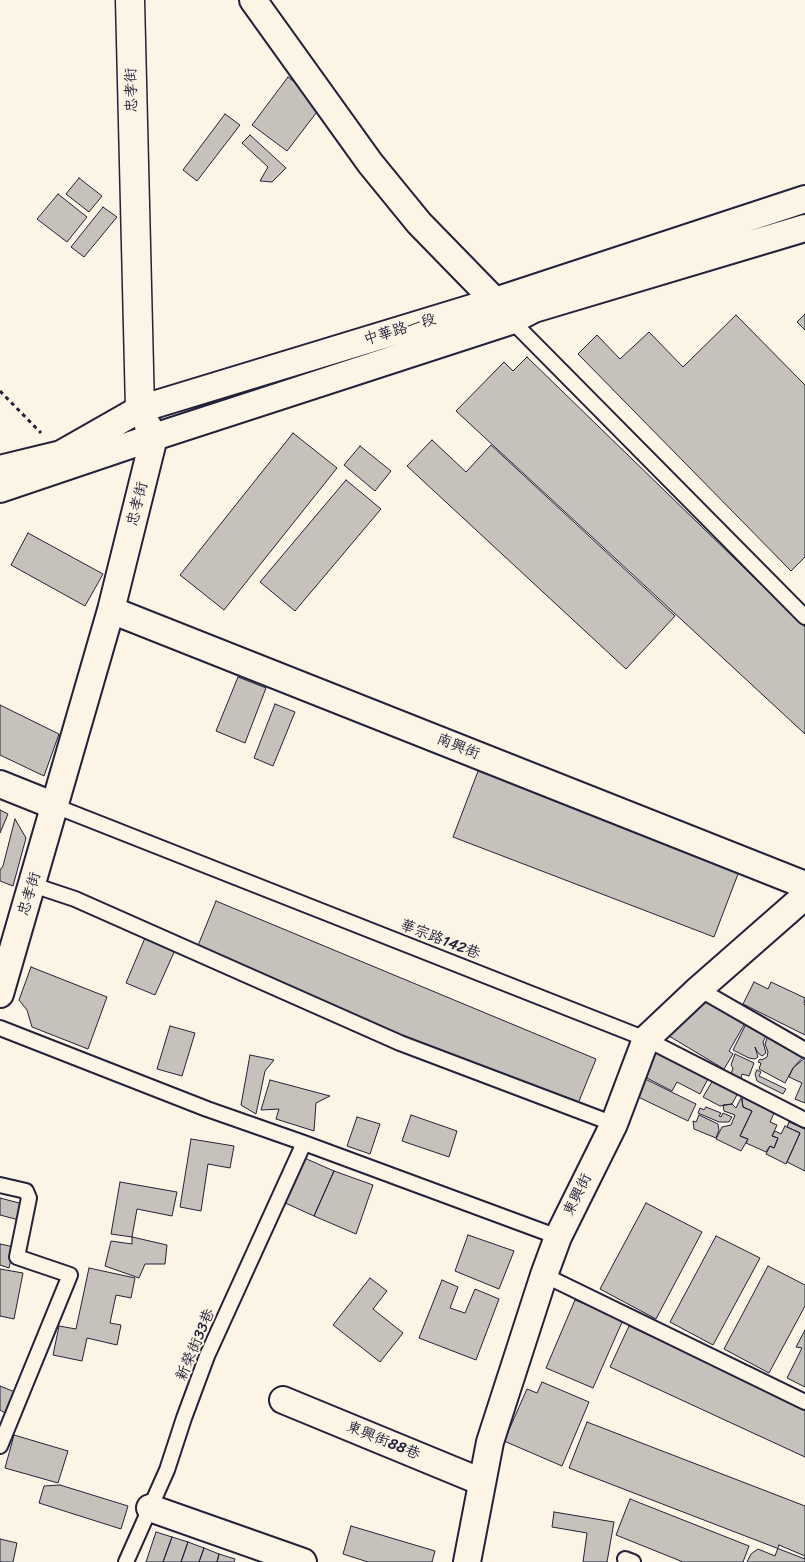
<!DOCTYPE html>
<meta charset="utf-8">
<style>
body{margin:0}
canvas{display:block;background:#fcf5e5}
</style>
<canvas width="805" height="1562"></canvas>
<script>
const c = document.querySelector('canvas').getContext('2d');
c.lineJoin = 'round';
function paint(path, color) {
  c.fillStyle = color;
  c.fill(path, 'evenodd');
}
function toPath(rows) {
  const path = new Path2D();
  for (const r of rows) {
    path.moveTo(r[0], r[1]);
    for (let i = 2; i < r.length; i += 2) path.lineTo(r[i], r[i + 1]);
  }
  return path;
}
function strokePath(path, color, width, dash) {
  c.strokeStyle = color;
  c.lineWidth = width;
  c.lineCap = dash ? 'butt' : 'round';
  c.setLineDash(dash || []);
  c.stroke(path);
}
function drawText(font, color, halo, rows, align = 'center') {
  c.font = font + ' Sriracha,"LXGW WenKai TC",sans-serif';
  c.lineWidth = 4;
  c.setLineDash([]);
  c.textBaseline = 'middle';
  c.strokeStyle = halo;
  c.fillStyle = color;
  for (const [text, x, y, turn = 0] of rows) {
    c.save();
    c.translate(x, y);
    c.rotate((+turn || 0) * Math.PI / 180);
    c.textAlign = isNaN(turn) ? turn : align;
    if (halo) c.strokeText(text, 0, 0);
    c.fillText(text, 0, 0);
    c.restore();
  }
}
const building = toPath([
 [288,77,323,104,287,151,252,125,288,77],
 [225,114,240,125,197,181,183,170,225,114],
 [250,135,286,168,272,182,260,181,268,167,242,143,250,135],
 [79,178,102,196,89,212,66,194,79,178],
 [58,194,87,217,67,242,37,219,58,194],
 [103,207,117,217,84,257,71,247,103,207],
 [805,314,805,330,797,322,805,314],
 [736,315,805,385,805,557,791,571,578,354,597,335,620,359,649,332,683,367,736,315],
 [527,357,805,627,805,734,456,411,504,362,513,371,527,357],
 [293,433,337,468,224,610,180,575,293,433],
 [432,440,466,472,491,445,675,616,626,669,407,466,432,440],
 [360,446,391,471,375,491,344,465,360,446],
 [346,480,381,509,295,611,260,582,346,480],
 [28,533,103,574,85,606,11,565,28,533],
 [238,677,266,688,245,743,216,731,238,677],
 [275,704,295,712,273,766,254,758,275,704],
 [0,705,59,734,44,776,0,755,0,705],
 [480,766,741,866,714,937,453,837,480,766],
 [0,810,8,814,0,833,0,810],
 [15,819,26,838,13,886,0,881,0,870,3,866,15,819],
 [216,901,596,1059,575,1111,195,953,216,901],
 [145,938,175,950,155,995,126,983,145,938],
 [31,967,107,997,88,1049,32,1027,27,1010,19,1000,31,967],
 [754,982,768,989,771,982,805,998,804,1004,805,1005,805,1035,743,1004,754,982],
 [697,988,748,1018,729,1051,733,1054,724,1069,669,1036,697,988],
 [747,1022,768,1032,763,1042,766,1053,762,1056,758,1053,755,1047,758,1057,755,1059,749,1058,733,1050,747,1022],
 [170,1026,195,1033,182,1076,157,1069,170,1026],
 [768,1036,773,1038,774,1042,804,1056,793,1068,785,1083,759,1069,761,1063,758,1062,760,1059,762,1060,767,1057,768,1052,765,1044,768,1036],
 [658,1048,710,1075,700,1094,677,1082,672,1091,643,1076,658,1048],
 [735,1054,754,1063,749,1076,742,1074,741,1078,731,1074,733,1068,731,1065,735,1054],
 [250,1055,274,1060,265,1071,256,1114,241,1105,250,1055],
 [805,1058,805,1103,795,1099,802,1083,789,1077,793,1068,805,1058],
 [757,1070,761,1072,759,1076,786,1089,783,1094,757,1081,755,1074,757,1070],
 [641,1077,696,1104,688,1121,632,1094,641,1077],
 [270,1080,330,1096,316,1103,314,1131,276,1119,279,1109,261,1110,270,1080],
 [713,1080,738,1093,732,1104,720,1106,703,1097,713,1080],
 [744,1097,775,1111,770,1122,777,1125,772,1136,778,1138,774,1148,770,1146,766,1152,746,1143,748,1139,740,1136,752,1111,743,1107,742,1100,744,1097],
 [741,1098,742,1100,743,1107,752,1111,740,1136,748,1139,741,1151,716,1139,722,1127,731,1125,735,1115,724,1111,723,1105,732,1104,736,1108,741,1098],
 [706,1107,721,1113,719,1116,721,1117,723,1113,732,1117,729,1122,719,1122,698,1113,700,1108,704,1110,706,1107],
 [411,1115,457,1131,449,1157,402,1141,411,1115],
 [699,1115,718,1124,719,1130,716,1138,694,1129,693,1121,696,1122,699,1115],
 [357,1117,380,1124,370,1154,347,1146,357,1117],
 [789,1122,805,1129,805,1171,787,1162,800,1133,787,1127,789,1122],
 [785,1126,800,1133,786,1164,766,1154,770,1146,774,1148,778,1138,772,1136,775,1131,781,1134,785,1126],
 [191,1139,234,1146,230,1168,208,1164,201,1211,180,1207,191,1139],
 [302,1157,334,1171,314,1216,283,1202,302,1157],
 [334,1171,373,1185,356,1234,314,1216,334,1171],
 [120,1182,177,1192,172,1216,137,1209,132,1237,111,1234,120,1182],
 [0,1198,23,1204,19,1220,0,1215,0,1198],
 [646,1203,702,1232,656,1319,600,1289,646,1203],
 [468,1235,514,1251,499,1289,455,1271,468,1235],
 [716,1236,760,1258,713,1345,670,1322,716,1236],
 [132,1237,167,1245,165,1264,145,1264,139,1278,105,1266,111,1241,132,1244,132,1237],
 [0,1244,14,1247,9,1268,0,1265,0,1244],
 [768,1266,805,1285,805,1306,769,1373,724,1349,768,1266],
 [89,1268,135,1278,131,1298,116,1295,110,1323,121,1325,117,1345,87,1338,82,1361,53,1355,59,1326,76,1329,89,1268],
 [0,1269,23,1273,14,1319,0,1316,0,1269],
 [370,1278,387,1291,373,1309,403,1333,380,1362,333,1325,370,1278],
 [442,1280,458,1287,450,1308,465,1313,475,1289,499,1299,476,1360,419,1338,442,1280],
 [575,1300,623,1320,593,1388,546,1368,575,1300],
 [629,1326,805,1408,805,1457,610,1367,629,1326],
 [805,1330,805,1387,787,1378,802,1348,796,1347,805,1330],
 [542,1382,589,1402,562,1466,504,1441,527,1389,537,1393,542,1382],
 [0,1386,15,1392,5,1413,0,1410,0,1386],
 [587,1422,805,1506,805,1559,569,1468,587,1422],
 [14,1435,68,1451,58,1483,5,1468,14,1435],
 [60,1485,128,1506,121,1529,39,1503,44,1486,60,1485],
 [630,1499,749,1546,743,1562,683,1562,616,1535,630,1499],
 [554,1512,614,1522,607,1562,583,1562,587,1533,552,1527,554,1512],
 [351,1526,435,1551,432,1562,368,1562,343,1554,351,1526],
 [156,1532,172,1537,163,1562,146,1562,156,1532],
 [172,1537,188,1542,181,1562,163,1562,172,1537],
 [0,1539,17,1543,13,1562,0,1562,0,1539],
 [188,1542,204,1548,199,1562,181,1562,188,1542],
 [779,1545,805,1556,805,1562,747,1562,751,1554,758,1549,775,1556,779,1545],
 [204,1548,219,1554,217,1562,199,1562,204,1548],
 [219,1554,235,1559,234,1562,217,1562,219,1554]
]);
const path = toPath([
 [0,391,41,433]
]);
const service = toPath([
 [508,317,805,617],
 [55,806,646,1039,805,1120],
 [33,885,75,899,400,1043,614,1124],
 [699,989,805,1050],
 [0,1028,207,1109,304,1143,558,1237],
 [0,1185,26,1191,29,1198,17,1257,70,1275,0,1446],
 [544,1275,805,1402],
 [625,1559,633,1562],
 [126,1562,167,1470,184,1418,207,1356,304,1143]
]);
const minor = toPath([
 [253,0,370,163,419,223,495,301],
 [0,469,61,454,140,409,495,301,805,199],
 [0,489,154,437,511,321,534,309,805,228],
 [111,610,805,885],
 [0,784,55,806],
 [0,994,111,610,154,437,148,426],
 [283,1400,482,1482],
 [150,1508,303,1562],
 [467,1562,490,1442,544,1275,558,1237,614,1124,646,1039,699,989,805,896]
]);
const tertiary = toPath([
 [130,0,140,409]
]);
const streetNames = [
 ["忠孝街",132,90,-91],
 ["中華路一段",400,330,-17],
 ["忠孝街",138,504,-76],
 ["南興街",458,747,22],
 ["忠孝街",30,894,-73],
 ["華宗路142巷",440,940,21],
 ["東興街",578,1195,-64],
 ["新榮街33巷",196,1345,-67],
 ["東興街88巷",383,1441,22]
];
paint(building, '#c6c1bb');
strokePath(building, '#22223b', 1);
strokePath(service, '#22223b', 18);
strokePath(minor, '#22223b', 30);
strokePath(tertiary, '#22223b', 31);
strokePath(path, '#22223b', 3, [4, 4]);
strokePath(service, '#fcf5e5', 14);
strokePath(minor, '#fcf5e5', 26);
strokePath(tertiary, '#fcf5e5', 28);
drawText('15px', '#22223b', '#fcf5e5', streetNames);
</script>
